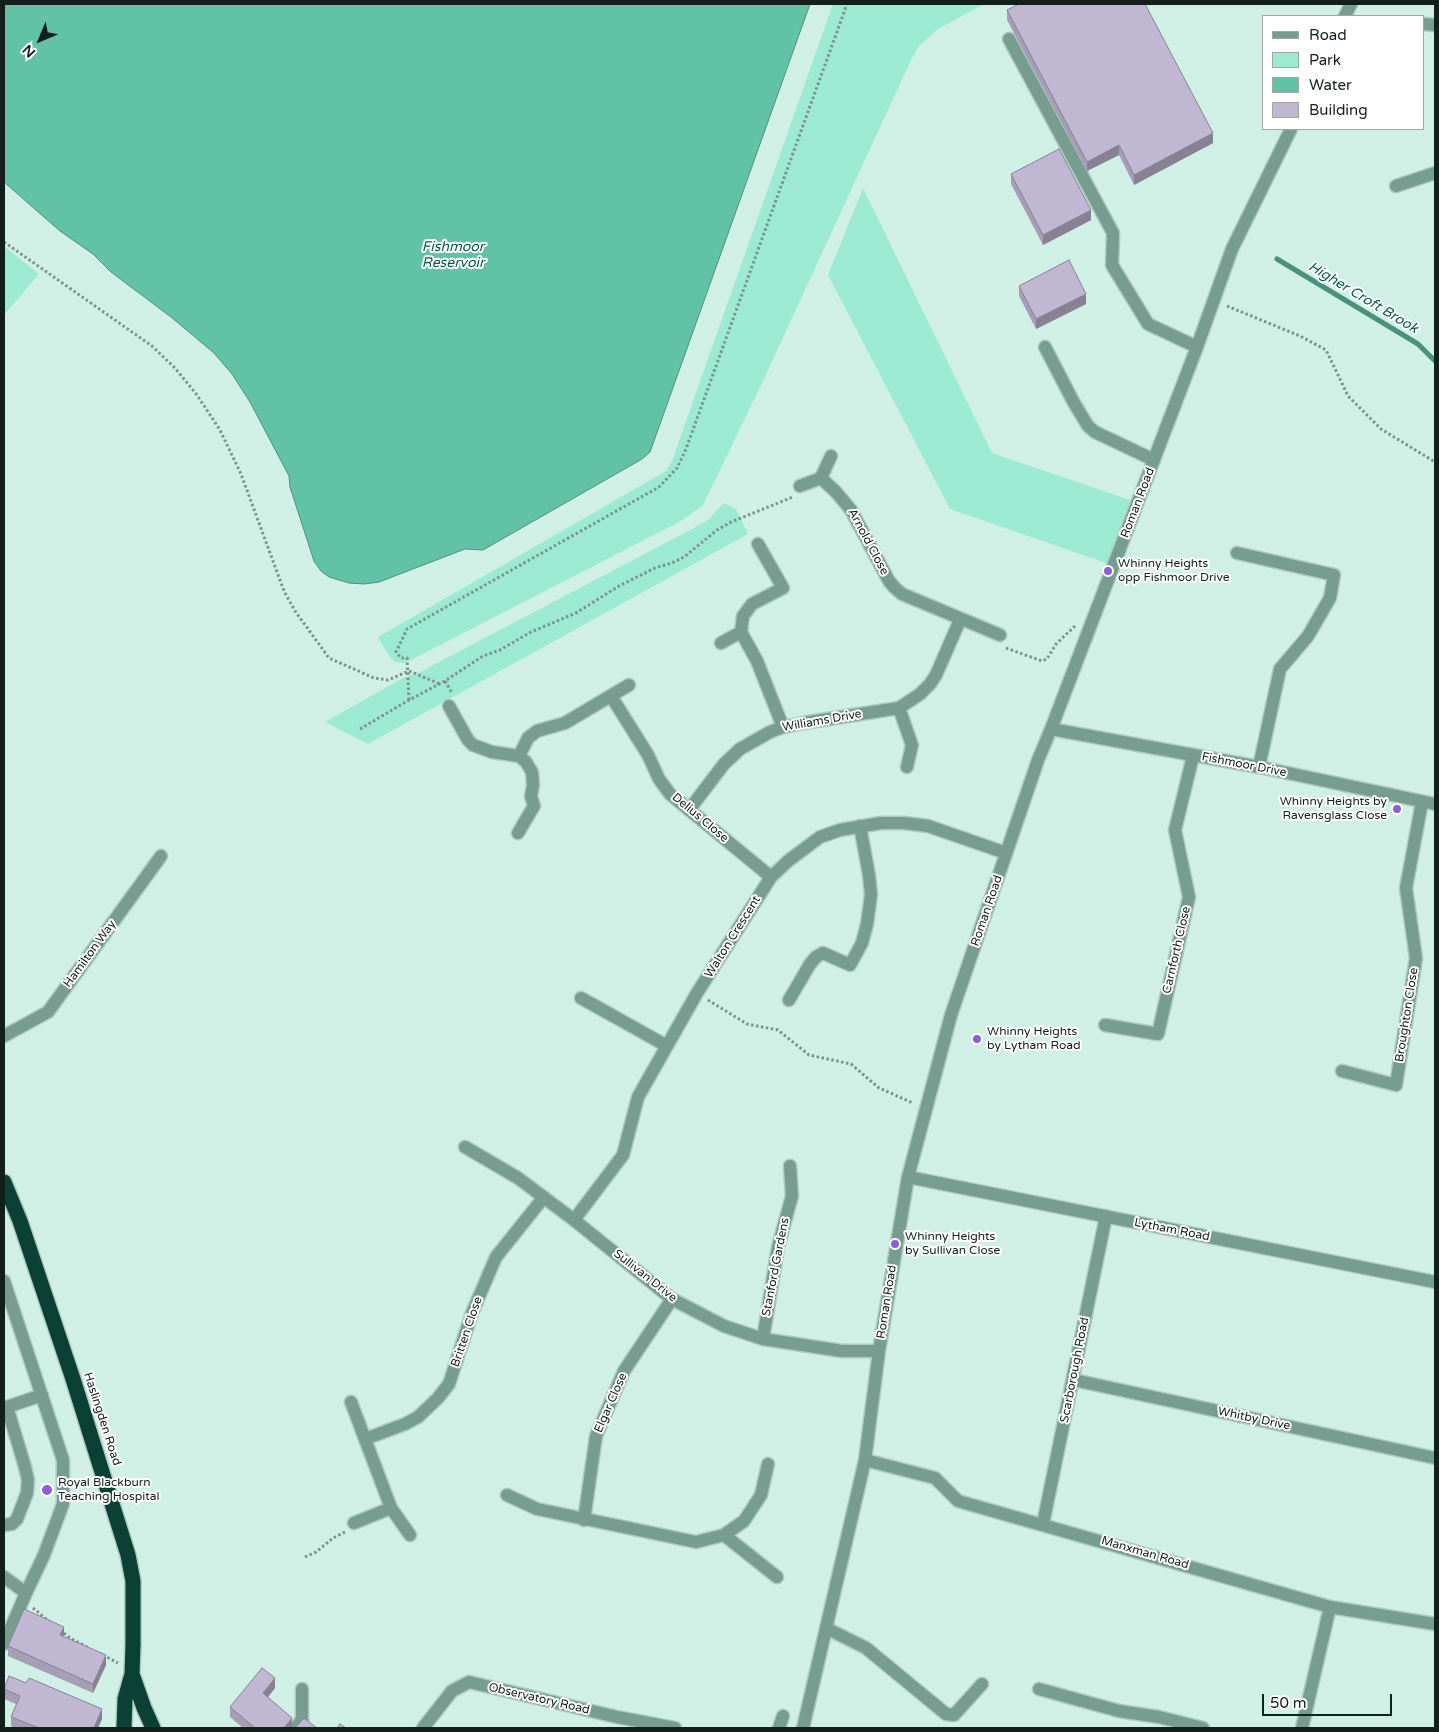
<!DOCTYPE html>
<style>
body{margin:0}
#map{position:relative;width:1439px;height:1732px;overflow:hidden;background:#d0f0e5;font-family:"Varela Round",sans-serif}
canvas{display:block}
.frame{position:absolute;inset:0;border:5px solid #131f1b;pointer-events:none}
.legend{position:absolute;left:1262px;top:15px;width:162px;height:115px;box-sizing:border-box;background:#fff;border:1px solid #a1a5a4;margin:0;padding:6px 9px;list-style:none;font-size:15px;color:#131f1b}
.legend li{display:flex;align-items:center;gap:10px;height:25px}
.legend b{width:25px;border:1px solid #a1a5a4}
.north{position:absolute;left:15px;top:15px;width:50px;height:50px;-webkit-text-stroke:4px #fff;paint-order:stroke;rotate:225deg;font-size:14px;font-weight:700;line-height:20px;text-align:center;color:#131f1b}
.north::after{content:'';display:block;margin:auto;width:18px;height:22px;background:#131f1b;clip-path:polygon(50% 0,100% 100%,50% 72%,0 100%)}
.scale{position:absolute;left:1262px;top:1694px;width:130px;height:22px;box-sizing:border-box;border:2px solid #131f1b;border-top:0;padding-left:6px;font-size:15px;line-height:18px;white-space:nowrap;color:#131f1b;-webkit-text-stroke:4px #fff;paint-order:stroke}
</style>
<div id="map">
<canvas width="1439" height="1732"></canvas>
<div class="frame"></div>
<ul class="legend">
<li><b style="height:6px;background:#779d90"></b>Road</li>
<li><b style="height:14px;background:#9cead1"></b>Park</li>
<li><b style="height:14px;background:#62c2a6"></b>Water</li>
<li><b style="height:14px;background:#c0b8d2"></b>Building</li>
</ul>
<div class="north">N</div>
<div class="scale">50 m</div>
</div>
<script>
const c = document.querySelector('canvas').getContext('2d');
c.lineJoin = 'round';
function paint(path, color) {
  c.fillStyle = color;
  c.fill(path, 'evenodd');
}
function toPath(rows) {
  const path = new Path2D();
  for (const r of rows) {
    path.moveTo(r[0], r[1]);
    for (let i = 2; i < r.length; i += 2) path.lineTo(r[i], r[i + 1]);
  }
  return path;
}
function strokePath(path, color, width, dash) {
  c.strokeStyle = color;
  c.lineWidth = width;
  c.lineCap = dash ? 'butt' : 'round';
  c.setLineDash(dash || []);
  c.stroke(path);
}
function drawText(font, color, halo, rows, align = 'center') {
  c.font = font + ' "Varela Round",sans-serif';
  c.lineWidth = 4;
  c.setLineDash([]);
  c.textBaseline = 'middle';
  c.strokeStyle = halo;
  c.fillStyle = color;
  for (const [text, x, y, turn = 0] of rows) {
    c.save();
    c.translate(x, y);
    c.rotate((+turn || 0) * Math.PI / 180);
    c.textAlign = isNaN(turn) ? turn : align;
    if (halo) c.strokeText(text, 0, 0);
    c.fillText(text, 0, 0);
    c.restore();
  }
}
const green = toPath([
 [833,4,982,5,938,29,919,46,911,60,763,381,703,505,681,521,411,660,404,663,395,662,390,657,378,637,666,471,672,461],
 [863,188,992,453,1133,501,1109,564,950,509,828,275],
 [4,246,39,274,4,315],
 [724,503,736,509,748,534,368,744,325,722,403,678,420,672,692,529,708,520]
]);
const water = toPath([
 [4,4,810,4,650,452,642,459,483,550,465,549,379,582,364,584,349,583,329,577,321,571,314,561,290,487,289,476,250,402,232,374,214,353,171,317,111,272,93,254,60,231,4,182,4,4]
]);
const stream = toPath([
 [1277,259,1418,344,1435,361]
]);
const path = toPath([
 [4,242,152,346,175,368,197,395,220,430,241,474,284,591,295,611,329,658,374,678,388,680,409,671,440,684],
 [1227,306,1300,336,1326,350,1348,396,1381,429,1435,462],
 [1006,648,1042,661,1047,659,1056,644,1075,626],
 [445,681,452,693],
 [409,700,407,658,401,658,396,652,407,629,659,487,677,468,686,449,847,4],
 [360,729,409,700,445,681,483,656,500,650,531,632,576,613,619,586,655,568,672,563,684,557,717,530,731,522,793,497],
 [708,1000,747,1024,778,1030,809,1055,851,1064,879,1088,913,1103],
 [305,1557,316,1552,333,1538,345,1532],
 [33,1608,50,1622],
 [60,1630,70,1638,89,1648],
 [103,1655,118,1663]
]);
const minor = toPath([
 [1345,16,1351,4],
 [1423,24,1435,25],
 [1009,39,1113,233,1112,265,1148,324,1197,347],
 [1396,186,1435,173],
 [1045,347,1074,403,1088,426,1095,432,1154,460],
 [821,478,836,492,851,510,889,581,895,588,902,594,1000,635],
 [800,486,821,478,831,456],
 [1237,553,1334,575,1330,598,1308,636,1280,669,1259,767],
 [741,632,743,616,752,604,783,588,758,544],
 [721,643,741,632,757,661,783,727],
 [611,696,648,755,659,779,670,794,771,877],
 [449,706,468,740,473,745,492,752,519,756,526,762,532,772,533,785,531,796,534,806,518,833],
 [899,708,912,745,907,767],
 [1051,729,1259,767,1435,804],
 [519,756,528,738,537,731,565,723,629,685],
 [689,810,724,764,740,749,770,732,783,727,809,722,899,708,920,694,930,684,936,675,960,620],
 [581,998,667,1046],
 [789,1000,810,964,816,957,823,953,850,965,862,943,867,924,871,895,869,875,860,826],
 [1105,1025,1158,1034,1189,897,1175,830,1193,756],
 [4,1036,48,1012,161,856],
 [1342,1071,1396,1085,1416,958,1406,888,1422,802],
 [465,1147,518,1178,574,1220,672,1299,724,1326,763,1339,842,1351,879,1351],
 [908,1177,1435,1282],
 [574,1220,623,1155,638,1097,697,993,771,877,788,861,820,837,840,830,881,823,904,823,928,826,1006,853],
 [4,1281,63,1460,63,1504,44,1555,26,1593,4,1577],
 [763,1339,778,1247,792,1196,790,1166],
 [1074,1380,1435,1458],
 [351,1402,391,1508,410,1535],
 [4,1408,42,1395],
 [365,1439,405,1424,418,1417,438,1398,449,1384,472,1313,496,1257,544,1197],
 [865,1460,935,1478,958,1501,1330,1607,1435,1624],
 [507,1495,537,1509,696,1542,724,1535,744,1521,761,1495,768,1464],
 [584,1520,596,1436,624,1371,672,1299],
 [354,1523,391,1508],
 [1043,1524,1106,1216],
 [4,1525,12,1524,17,1519,27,1493,28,1480,25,1467,7,1407],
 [724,1535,777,1577],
 [826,1628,866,1648,946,1714,954,1715,982,1684],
 [4,1644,26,1593],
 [1039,1689,1119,1711,1159,1717,1203,1728],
 [296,1728,302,1719,302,1689],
 [423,1728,452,1691,469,1682,617,1717,675,1728],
 [779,1728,783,1716],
 [803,1728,865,1460,879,1351,908,1177,951,1015,1038,760,1051,729,1197,347,1232,249,1291,129],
 [1302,1728,1330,1607]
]);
const highway = toPath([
 [4,1182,20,1221,73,1379,128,1555,133,1581,133,1645,132,1674,125,1699,124,1728],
 [132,1674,144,1708,153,1728]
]);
const wall = toPath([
 [1007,10,1213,143,1134,185,1119,155,1087,171,1007,20],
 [1011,174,1091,220,1043,245,1011,184],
 [1019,286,1086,304,1036,329,1019,296],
 [64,1637,106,1665,93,1693,8,1656,8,1646],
 [275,1688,268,1697,292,1728,243,1728,230,1717,230,1707],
 [4,1689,102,1719,98,1728,15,1728,11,1726,11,1717,16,1704,4,1699]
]);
const shadedWall = toPath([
 [1213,133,1213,143,1134,185,1134,175],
 [1119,145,1119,155,1087,171,1087,162],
 [1091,210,1091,220,1043,245,1043,235],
 [1086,294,1086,304,1036,329,1036,319],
 [5,1313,5,1326,4,1327,4,1314],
 [64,1627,64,1636,60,1635],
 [106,1655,106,1665,93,1693,93,1684],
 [275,1678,275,1688,263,1703,263,1693],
 [102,1709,102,1719,98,1728,94,1728],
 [292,1718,292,1728,284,1728]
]);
const building = toPath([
 [1019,4,1145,4,1213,133,1134,175,1119,145,1087,162,1007,10,1019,4],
 [1059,149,1091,210,1043,235,1011,174,1059,149],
 [1069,260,1086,294,1036,319,1019,286,1069,260],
 [24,1609,64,1627,60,1635,106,1655,93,1684,8,1646,24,1609],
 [262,1668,275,1678,263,1693,292,1718,284,1728,255,1728,230,1707,262,1668],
 [9,1676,26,1683,29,1678,102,1709,94,1728,39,1728,11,1717,20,1696,4,1689,9,1676],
 [304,1718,317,1728,295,1728,304,1718],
 [340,1724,346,1728,337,1728,340,1724]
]);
const markers = [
 [1108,571,5,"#8f5dd6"],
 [1397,809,5,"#8f5dd6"],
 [977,1039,5,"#8f5dd6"],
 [895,1244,5,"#8f5dd6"],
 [47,1490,6,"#8f5dd6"]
];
const streetNames = [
 ["Roman Road",1138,503,-69],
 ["Arnold Close",868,542,62],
 ["Williams Drive",822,721,-10],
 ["Fishmoor Drive",1244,765,11],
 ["Delius Close",700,818,40],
 ["Roman Road",987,911,-71],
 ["Walton Crescent",733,937,-58],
 ["Carnforth Close",1177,950,-77],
 ["Hamilton Way",90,954,-54],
 ["Broughton Close",1407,1015,-81],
 ["Lytham Road",1172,1230,11],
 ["Stanford Gardens",776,1267,-79],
 ["Sullivan Drive",645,1276,38],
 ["Roman Road",887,1302,-81],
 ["Britten Close",467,1332,-71],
 ["Scarborough Road",1075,1370,-79],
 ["Elgar Close",611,1403,-66],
 ["Haslingden Road",102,1419,72],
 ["Whitby Drive",1254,1419,12],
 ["Manxman Road",1145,1553,16],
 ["Observatory Road",539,1699,13]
];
const poiNames = [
 ["Whinny Heights",1118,564],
 ["opp Fishmoor Drive",1118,578],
 ["Whinny Heights by",1387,802,"right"],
 ["Ravensglass Close",1387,816,"right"],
 ["Whinny Heights",987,1032],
 ["by Lytham Road",987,1046],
 ["Whinny Heights",905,1237],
 ["by Sullivan Close",905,1251],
 ["Royal Blackburn",58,1483],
 ["Teaching Hospital",58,1497]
];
const waterNames = [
 ["Fishmoor",453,247],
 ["Reservoir",453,263],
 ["Higher Croft Brook",1363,298,31]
];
paint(green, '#9cead1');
paint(water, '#62c2a6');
strokePath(water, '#4a917c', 1);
strokePath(stream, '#4a917c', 5);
strokePath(minor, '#aecac1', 15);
strokePath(highway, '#aecac1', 18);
strokePath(path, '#7c938b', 3, [2.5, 2.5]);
strokePath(minor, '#779d90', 12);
strokePath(highway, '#0a4134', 15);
paint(wall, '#a59eb5');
paint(shadedWall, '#868193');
paint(building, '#c0b8d2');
strokePath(building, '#868193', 1);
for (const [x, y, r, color] of markers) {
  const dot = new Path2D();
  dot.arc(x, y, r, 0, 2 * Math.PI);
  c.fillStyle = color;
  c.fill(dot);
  strokePath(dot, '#fff', 2);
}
drawText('12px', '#131f1b', '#fff', streetNames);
drawText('12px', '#131f1b', '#fff', poiNames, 'left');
drawText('italic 14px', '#0a5b49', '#fff', waterNames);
</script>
